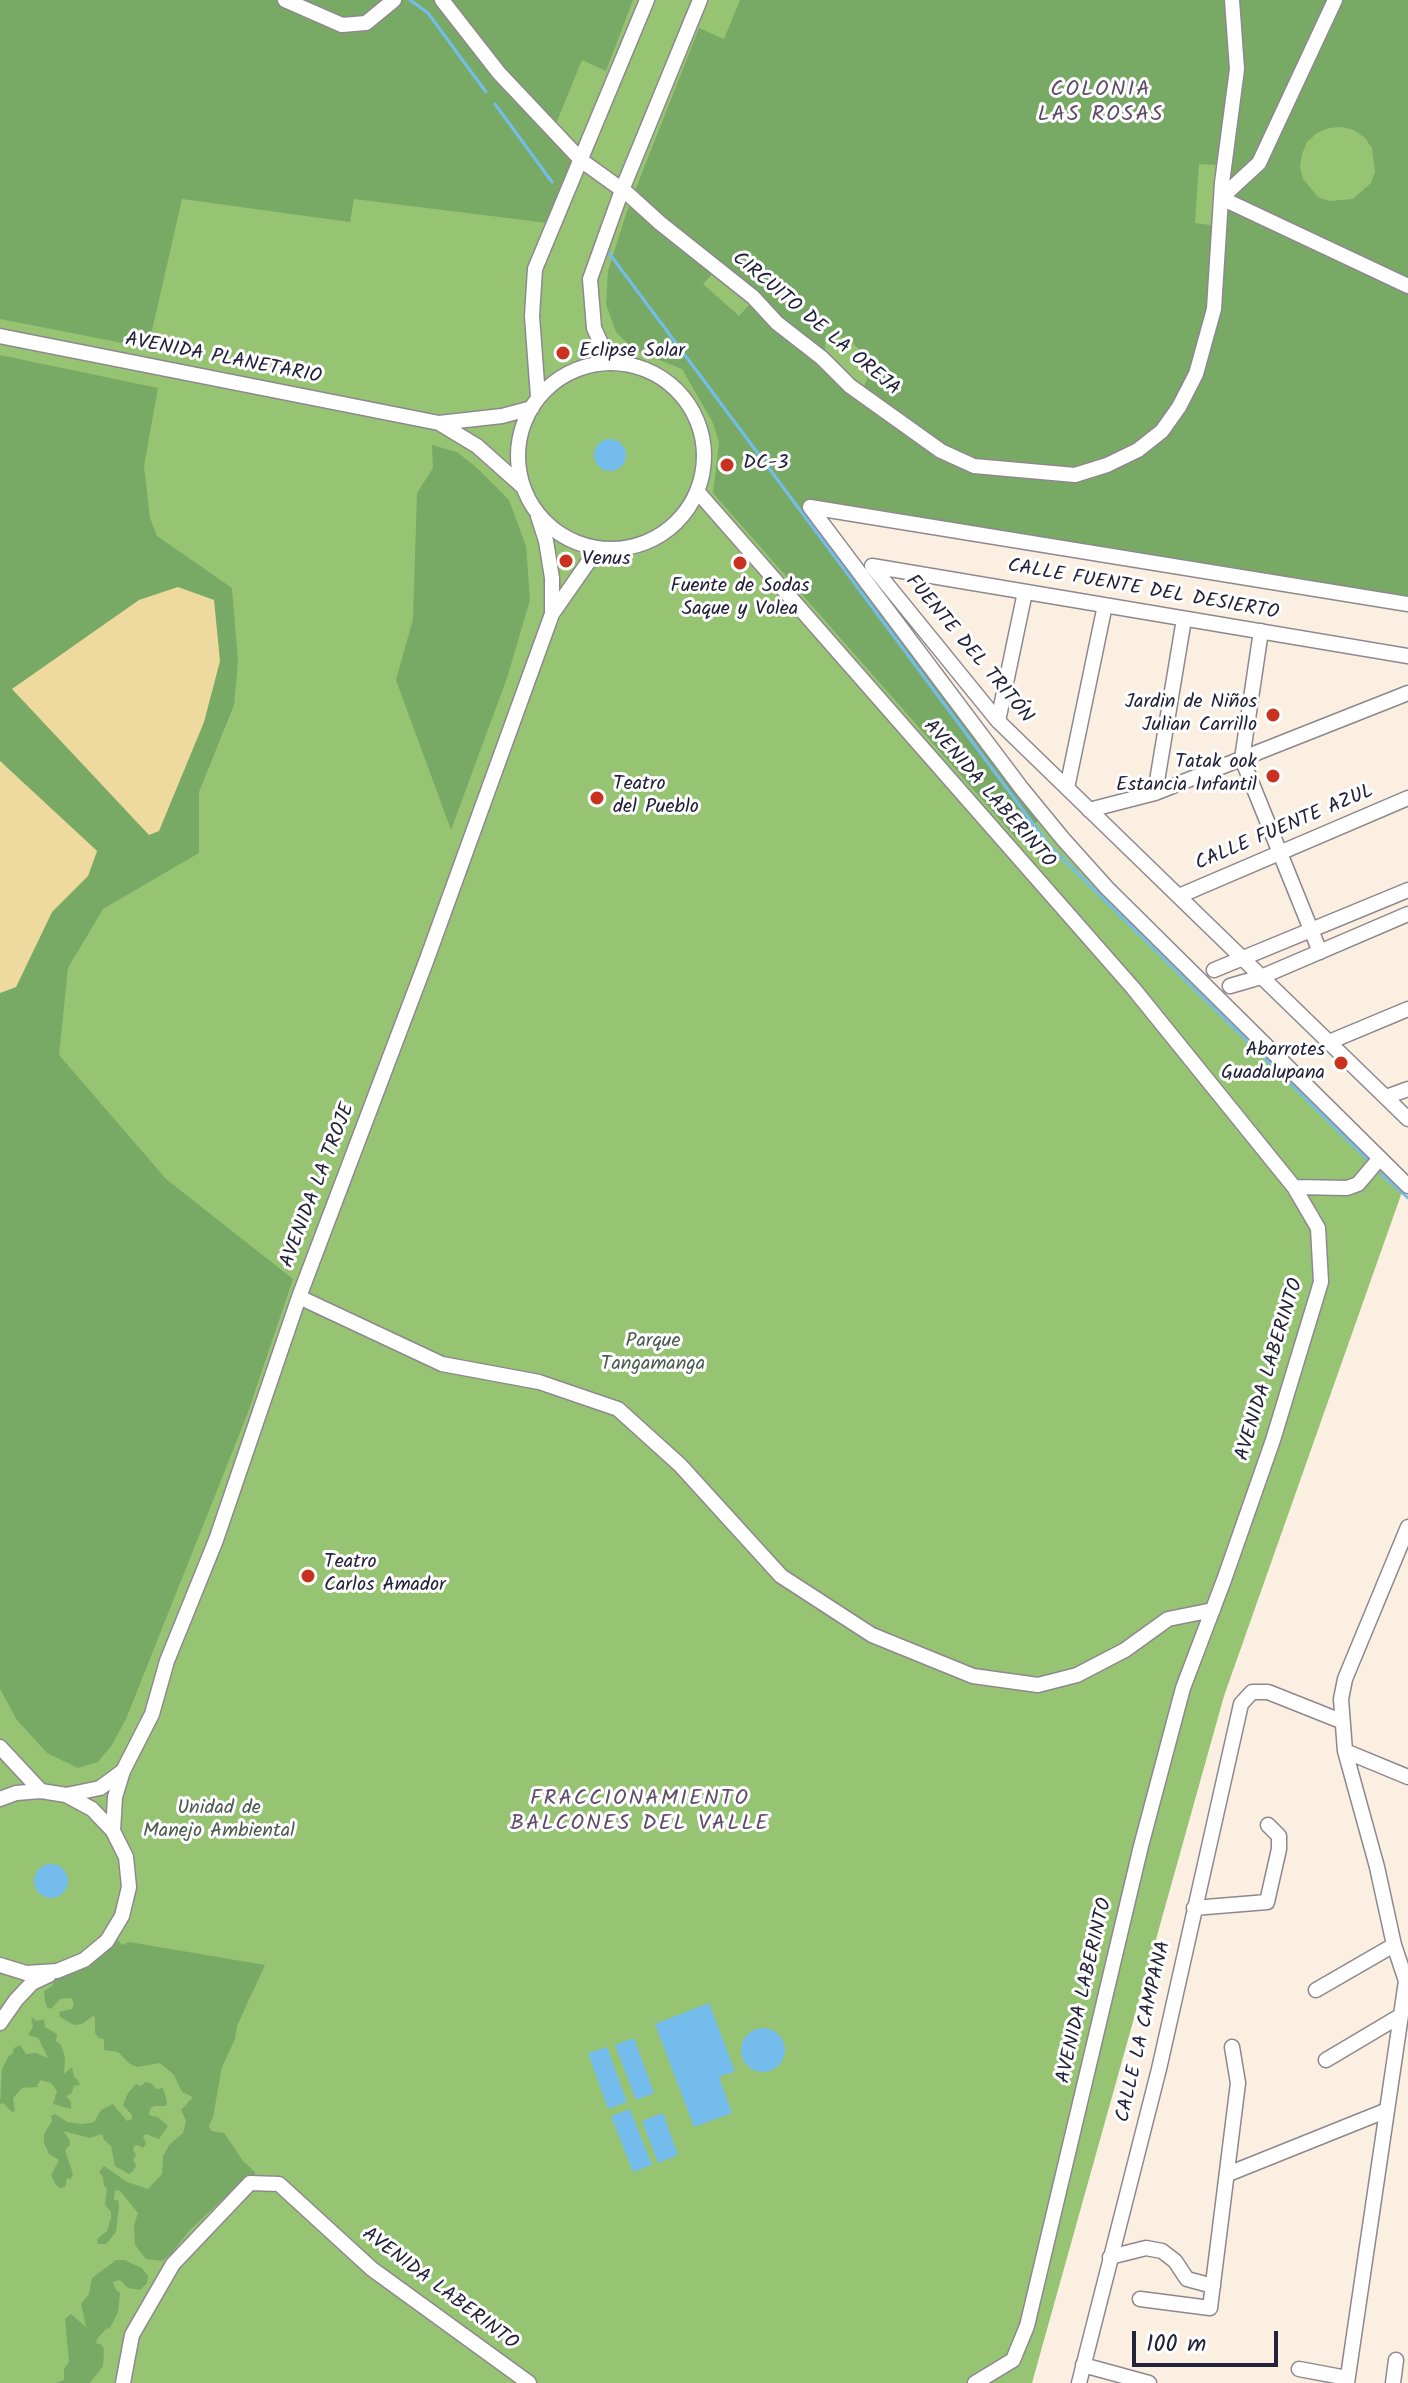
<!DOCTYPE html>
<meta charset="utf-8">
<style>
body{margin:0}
#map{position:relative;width:1408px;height:2383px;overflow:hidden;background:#faefe1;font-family:Kalam,sans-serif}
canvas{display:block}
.scale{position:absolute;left:1132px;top:2331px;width:146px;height:36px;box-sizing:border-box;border:4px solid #22223b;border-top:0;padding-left:10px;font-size:24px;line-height:28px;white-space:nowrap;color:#22223b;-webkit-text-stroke:6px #fff;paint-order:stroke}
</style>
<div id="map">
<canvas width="1408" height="2383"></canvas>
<div class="scale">100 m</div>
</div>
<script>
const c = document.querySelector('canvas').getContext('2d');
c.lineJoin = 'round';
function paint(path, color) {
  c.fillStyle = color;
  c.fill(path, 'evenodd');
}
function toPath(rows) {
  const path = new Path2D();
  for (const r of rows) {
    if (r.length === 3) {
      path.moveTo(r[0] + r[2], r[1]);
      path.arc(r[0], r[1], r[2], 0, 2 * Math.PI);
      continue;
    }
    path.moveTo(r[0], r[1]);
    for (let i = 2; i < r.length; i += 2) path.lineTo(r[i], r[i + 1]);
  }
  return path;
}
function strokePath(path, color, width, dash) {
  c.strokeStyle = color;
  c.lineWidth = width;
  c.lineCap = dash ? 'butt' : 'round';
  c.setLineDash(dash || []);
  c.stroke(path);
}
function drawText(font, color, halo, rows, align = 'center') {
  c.font = font + ' Kalam,sans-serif';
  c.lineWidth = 6;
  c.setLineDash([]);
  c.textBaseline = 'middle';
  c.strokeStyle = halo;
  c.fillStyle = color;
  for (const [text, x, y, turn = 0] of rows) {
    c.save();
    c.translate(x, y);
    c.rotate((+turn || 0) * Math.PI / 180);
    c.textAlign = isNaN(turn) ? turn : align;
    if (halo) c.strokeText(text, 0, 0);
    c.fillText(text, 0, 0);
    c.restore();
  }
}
const green = toPath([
 [0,0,1408,0,1408,609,821,517,945,673,1047,814,1163,939,1408,1175,1224,1696,1032,2383,0,2383]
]);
const forest = toPath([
 [0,0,633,0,606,71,582,60,553,131,578,157,548,223,354,199,350,222,182,199,148,348,0,319],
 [740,0,1408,0,1408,609,822,516,945,673,1047,814,1016,838,713,493,719,443,713,423,682,369,634,350,616,332,606,304,608,271,627,211,699,28,724,39],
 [1341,127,1354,130,1365,138,1372,148,1375,172,1371,183,1353,199,1329,201,1318,197,1303,179,1300,166,1302,154,1307,142,1317,133,1329,128],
 [1199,164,1216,165,1211,225,1195,223],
 [714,272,749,305,739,316,703,284],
 [831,332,850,341,863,353,870,371,863,389,825,357,825,341],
 [0,355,158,388,144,466,150,518,157,536,232,588,238,662,234,705,199,792,199,853,103,909,68,968,59,1055,166,1179,293,1279,247,1415,126,1719,112,1745,98,1762,78,1768,47,1753,17,1720,0,1689,0,993,16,987,52,912,88,876,97,851,0,761],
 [432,445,457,452,476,467,509,500,526,546,530,600,507,678,451,830,396,680,413,619,417,493,433,468],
 [115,1937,122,1945,129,1942,265,1965,237,2026,235,2039,222,2067,213,2117,209,2126,212,2131,224,2133,243,2161,255,2172,255,2177,243,2180,189,2231,171,2254,162,2261,146,2259,135,2245,134,2225,138,2213,120,2191,116,2190,114,2195,114,2200,118,2200,119,2206,116,2232,106,2244,98,2244,97,2239,107,2231,111,2218,111,2212,105,2205,107,2188,104,2186,103,2177,99,2172,104,2166,127,2182,148,2189,162,2174,163,2156,169,2145,183,2133,186,2121,181,2110,193,2097,182,2092,174,2075,160,2063,137,2067,130,2064,118,2052,104,2050,104,2039,99,2038,95,2033,95,2017,93,2016,82,2024,74,2025,60,2017,59,2012,72,2009,74,2003,71,1998,60,1999,51,2009,47,2007,45,2001,44,1991,52,1986,60,1971],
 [31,2017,37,2021,44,2019,45,2027,57,2034,56,2041,61,2045,65,2057,64,2074,72,2067,74,2077,78,2080,80,2085,74,2086,71,2094,66,2096,71,2102,71,2109,53,2104,57,2091,51,2083,40,2080,37,2087,22,2088,13,2098,15,2111,12,2112,3,2103,0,2104,2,2069,8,2057,13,2053,14,2048,20,2045,26,2054,36,2053,48,2058,38,2038,28,2035,33,2027],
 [145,2082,151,2083,156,2089,163,2088,167,2102,166,2106,154,2106,150,2109,149,2115,158,2117,168,2126,159,2139,146,2134,143,2136,146,2144,143,2148,138,2145,134,2146,133,2150,136,2155,133,2160,136,2165,133,2171,129,2174,115,2166,111,2146,104,2140,102,2134,90,2138,63,2131,69,2139,70,2145,65,2150,73,2174,71,2179,67,2178,65,2187,60,2188,55,2184,51,2175,59,2160,49,2154,44,2143,44,2134,52,2121,51,2116,55,2114,67,2122,83,2124,94,2122,101,2110,113,2104,127,2121,132,2119,132,2115,123,2105,128,2093,136,2084,141,2086],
 [116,2260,124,2260,142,2268,148,2276,147,2283,140,2290,128,2288,120,2280,113,2282,116,2290,120,2293,118,2312,110,2328,106,2329,97,2339,96,2343,102,2345,104,2350,103,2366,90,2383,56,2383,64,2380,64,2369,69,2362,65,2319,71,2314,86,2327,81,2304,89,2294,92,2278]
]);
const sand = toPath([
 [178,587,214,600,220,661,204,722,159,831,149,835,12,689,139,600],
 [0,761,97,851,88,876,52,912,16,987,0,993]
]);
const water = toPath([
 [610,455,16],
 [51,1881,17],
 [709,2003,735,2071,719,2077,732,2113,694,2127,655,2024],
 [763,2050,22],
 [634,2038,654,2093,636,2100,615,2045],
 [607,2047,627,2102,608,2109,588,2053],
 [630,2109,652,2165,633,2172,611,2116],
 [663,2113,678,2155,658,2163,642,2121]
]);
const stream = toPath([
 [410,0,428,13,486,92],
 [495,104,552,182],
 [609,253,1049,845,1367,1159],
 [1381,1174,1408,1198]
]);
const minor = toPath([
 [285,0,342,25,366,23,394,0],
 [442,0,499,73,582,161,628,194,660,223,753,297,777,323,822,358,850,386,941,451,974,466,1075,475,1107,465,1138,450,1162,431,1179,407,1196,374,1214,309,1222,183,1237,69,1232,0],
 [1335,0,1259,163,1221,198,1408,286],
 [0,336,439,423,502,416,532,408],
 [622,363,605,352,594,328,590,279,622,190,700,0],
 [611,456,93],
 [538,397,532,316,535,269,647,0],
 [439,423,477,446,522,486],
 [697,491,1133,988,1294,1187,1318,1228,1321,1282,1273,1440,1224,1580,1183,1688,1141,1846,1027,2326,1013,2360,975,2383],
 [538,516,546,541,552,578,552,613],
 [872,566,998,721,1408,1119],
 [872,566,1408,656],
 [1408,604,810,507,1022,789,1063,839,1107,888,1408,1186],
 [1261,631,1242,759,1320,952],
 [998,721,1025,592],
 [1067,788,1105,605],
 [1155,793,1184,619],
 [1089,810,1155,793,1408,693],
 [1179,896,1408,798],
 [1214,970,1408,890],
 [1230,986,1261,977,1408,914],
 [1329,1042,1408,1009],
 [1386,1097,1408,1089],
 [1294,1187,1347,1188,1358,1184,1380,1158],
 [299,1297,442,1364,539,1382,618,1409,680,1465,781,1576,872,1635,973,1676,1038,1685,1077,1675,1125,1650,1168,1619,1213,1610],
 [0,1747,41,1791],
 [1345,1751,1408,1777],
 [66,1795,100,1788,123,1771],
 [0,1799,16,1793,41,1791,66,1795,92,1809,113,1831,126,1857,129,1887,122,1916,107,1941,84,1960,57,1971,26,1973,0,1965],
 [113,1831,115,1797,123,1771,152,1714,167,1661,216,1540,299,1297,427,959,552,614,589,561,618,549],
 [1194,1908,1267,1902,1279,1849,1279,1836,1268,1825],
 [1316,1990,1394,1945],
 [0,2023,16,2000,32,1983,49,1975],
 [1326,2060,1400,2016],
 [1228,2174,1385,2111],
 [1110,2257,1146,2248,1162,2251,1175,2261,1187,2279,1213,2286],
 [1140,2299,1210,2308,1238,2083,1232,2047],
 [1083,2365,1149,2383],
 [1299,2369,1347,2378],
 [123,2383,132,2335,173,2264,250,2183,279,2184,372,2269,529,2383],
 [1079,2383,1159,2069,1241,1704,1252,1692,1268,1692,1341,1721],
 [1347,2383,1406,1981,1394,1945,1377,1867,1345,1751,1341,1699,1345,1679,1408,1527],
 [1393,2383,1396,2360]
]);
const markers = [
 [563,353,8,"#c8321e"],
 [727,465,8,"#c8321e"],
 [566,561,8,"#c8321e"],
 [740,563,8,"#c8321e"],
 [1273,715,8,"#c8321e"],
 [1273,776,8,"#c8321e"],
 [597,798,8,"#c8321e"],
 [1341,1063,8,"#c8321e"],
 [308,1576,8,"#c8321e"]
];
const streetNames = [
 ["CIRCUITO DE LA OREJA",815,325,40],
 ["AVENIDA PLANETARIO",223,360,11],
 ["CALLE FUENTE DEL DESIERTO",1143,591,10],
 ["FUENTE DEL TRITÓN",968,650,50],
 ["AVENIDA LABERINTO",988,795,49],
 ["CALLE FUENTE AZUL",1285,829,-23],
 ["AVENIDA LA TROJE",319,1186,-69],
 ["AVENIDA LABERINTO",1271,1370,-73],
 ["AVENIDA LABERINTO",1086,1991,-77],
 ["CALLE LA CAMPANA",1145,2032,-77],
 ["AVENIDA LABERINTO",439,2290,37]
];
const poiNames = [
 ["Eclipse Solar",579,353],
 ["DC-3",743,465],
 ["Venus",582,561],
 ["Fuente de Sodas",740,588,"center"],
 ["Saque y Volea",740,611,"center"],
 ["Jardin de Niños",1257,704,"right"],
 ["Julian Carrillo",1257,727,"right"],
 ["Tatak ook",1257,764,"right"],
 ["Estancia Infantil",1257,787,"right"],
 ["Teatro",613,786],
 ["del Pueblo",613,809],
 ["Abarrotes",1325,1052,"right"],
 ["Guadalupana",1325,1075,"right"],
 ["Teatro",324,1564],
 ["Carlos Amador",324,1587]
];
const parkNames = [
 ["Parque",653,1343],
 ["Tangamanga",653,1366],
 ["Unidad de",219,1810],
 ["Manejo Ambiental",219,1833]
];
const neighbourhoodNames = [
 ["COLONIA",1101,91],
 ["LAS ROSAS",1101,116],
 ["FRACCIONAMIENTO",640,1800],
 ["BALCONES DEL VALLE",640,1825]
];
paint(green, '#97c473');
paint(forest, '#79aa65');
paint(sand, '#eeda9e');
paint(water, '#74bcec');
strokePath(stream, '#74bcec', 3);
strokePath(minor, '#8e888e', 17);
strokePath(minor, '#fff', 14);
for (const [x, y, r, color] of markers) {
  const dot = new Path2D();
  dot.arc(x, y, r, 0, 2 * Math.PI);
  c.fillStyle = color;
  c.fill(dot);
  strokePath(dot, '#fff', 3);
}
drawText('20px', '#22223b', '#fff', streetNames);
drawText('20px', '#22223b', '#fff', poiNames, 'left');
drawText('20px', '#4b5b4f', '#fff', parkNames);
c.letterSpacing = '2px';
drawText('22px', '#5e4c68', '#fff', neighbourhoodNames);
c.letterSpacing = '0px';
</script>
